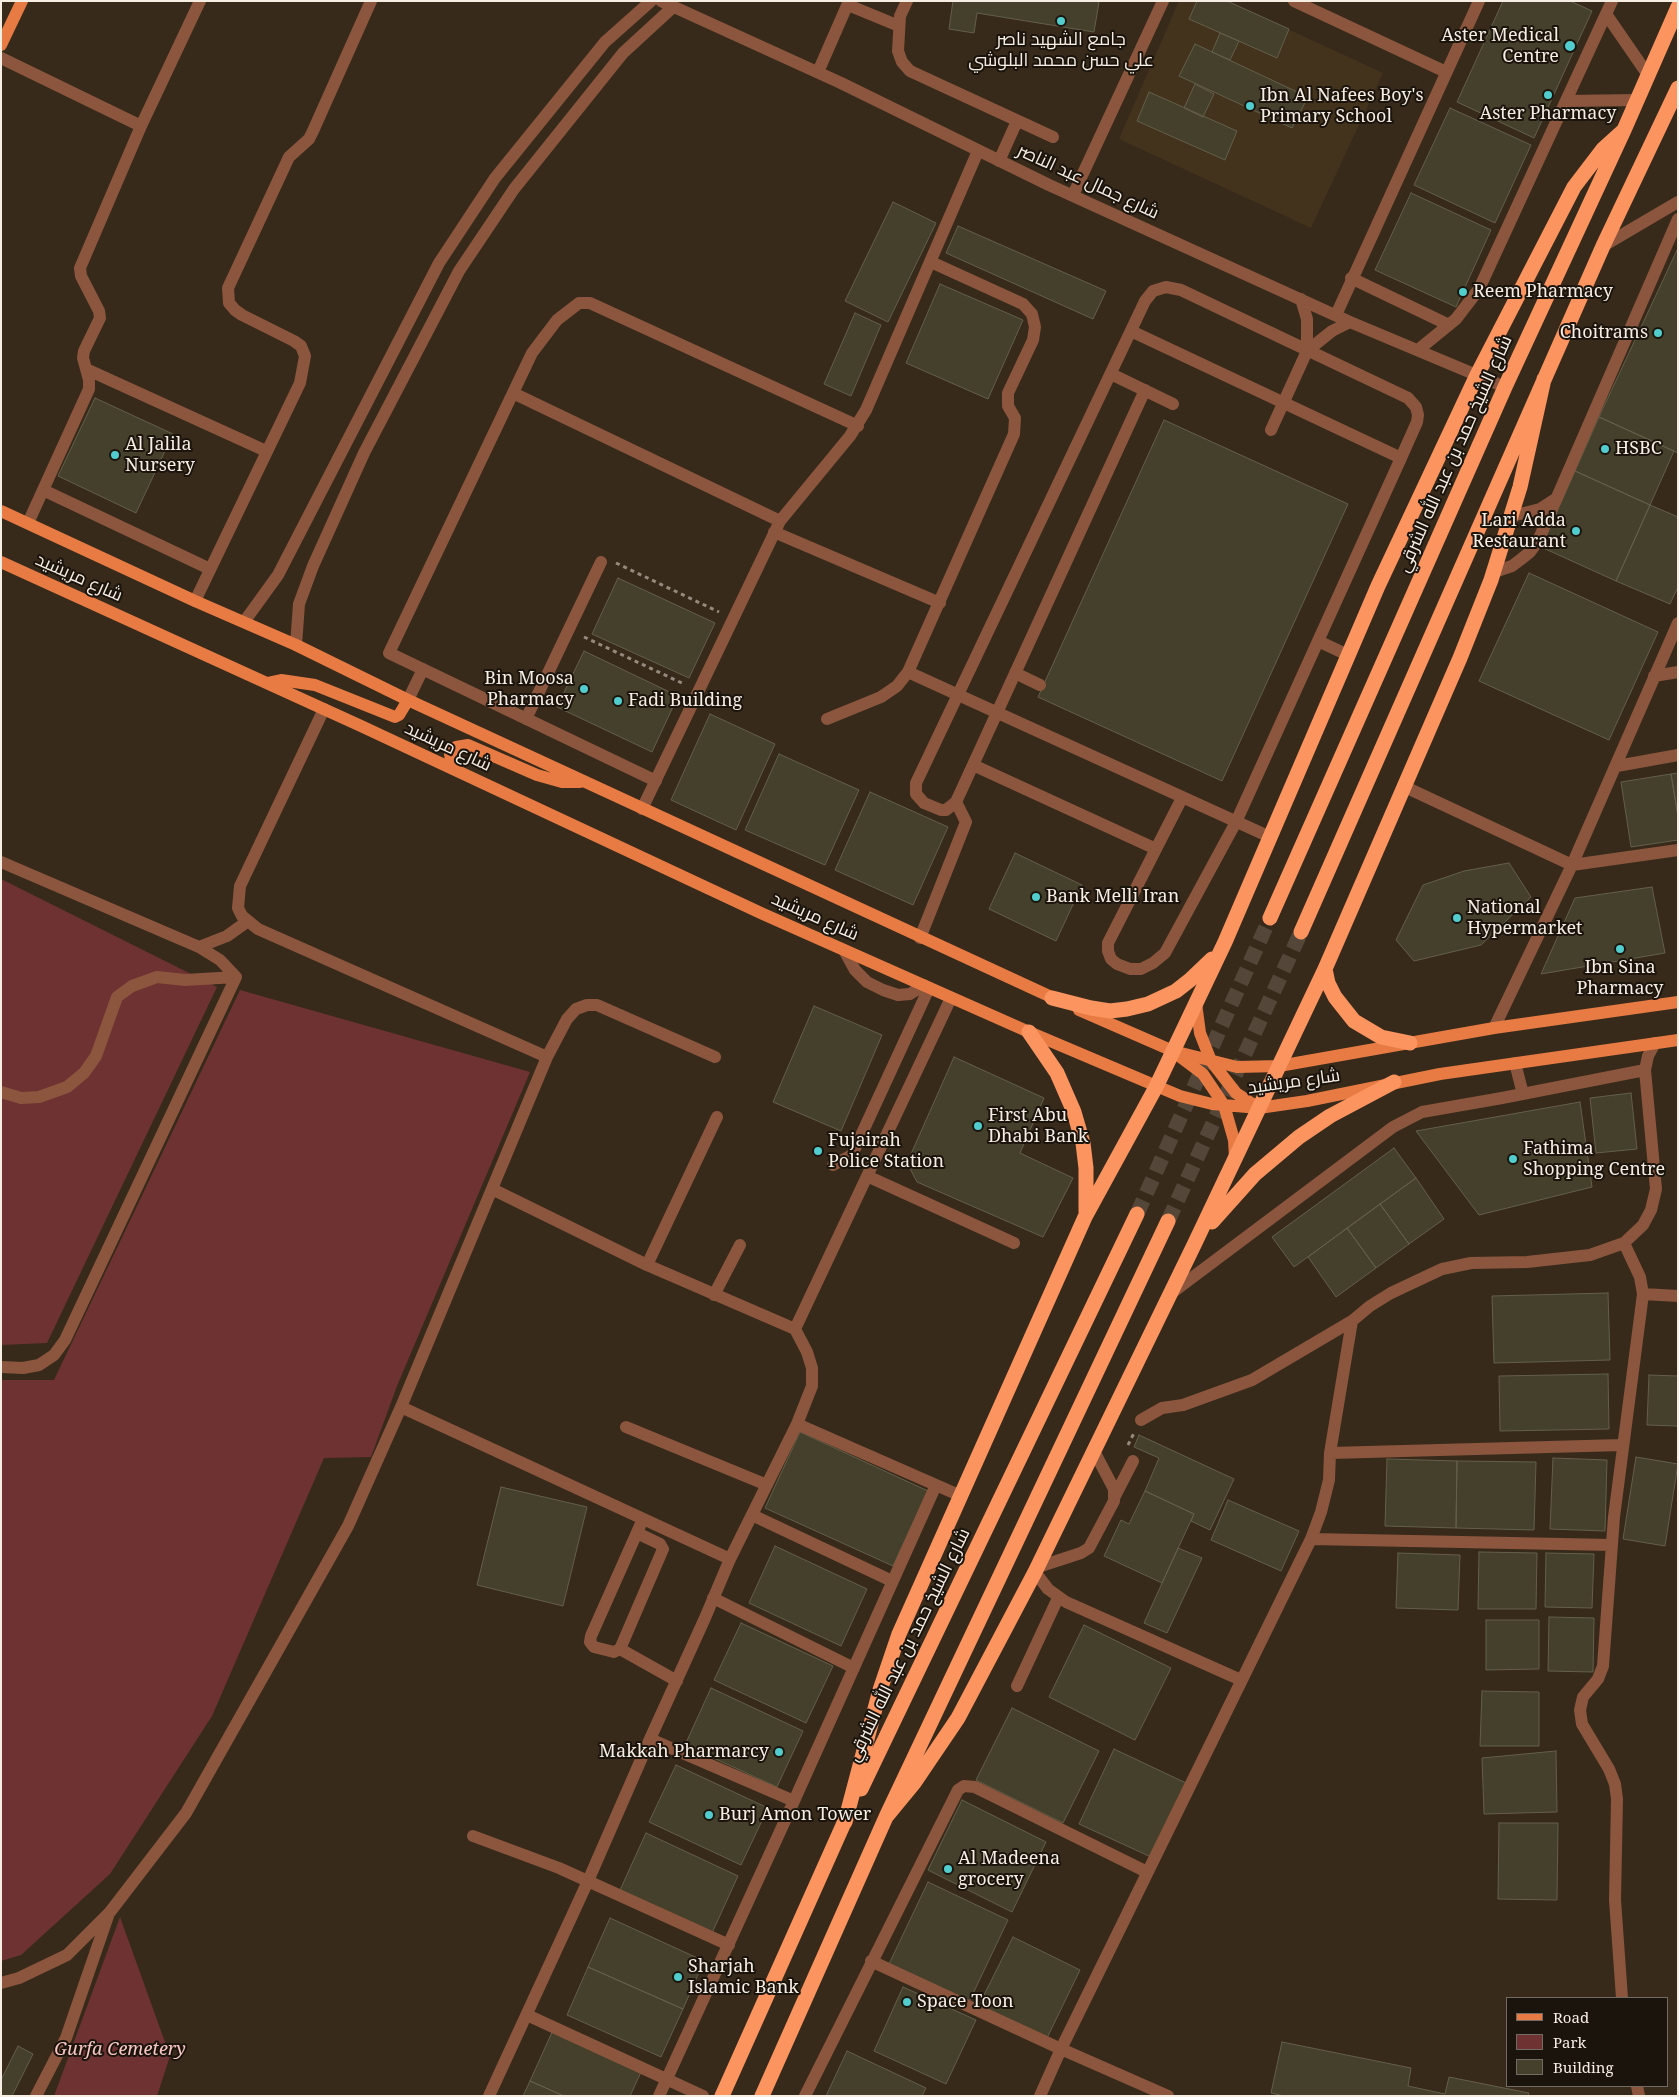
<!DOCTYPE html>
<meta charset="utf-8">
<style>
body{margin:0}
#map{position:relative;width:1679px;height:2097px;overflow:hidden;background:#372a1b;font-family:"Noto Serif",serif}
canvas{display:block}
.frame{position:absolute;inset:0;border:2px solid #f6ede3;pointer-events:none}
.legend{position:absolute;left:1506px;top:1997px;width:162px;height:90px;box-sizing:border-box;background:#1a140d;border:1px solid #726b63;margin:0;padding:6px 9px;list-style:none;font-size:15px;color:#f6ede3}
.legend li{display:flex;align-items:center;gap:10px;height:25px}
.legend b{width:25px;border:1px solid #726b63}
</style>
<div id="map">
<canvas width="1679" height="2097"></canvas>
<div class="frame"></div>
<ul class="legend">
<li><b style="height:6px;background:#e77b43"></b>Road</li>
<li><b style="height:14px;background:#6e3232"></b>Park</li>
<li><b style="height:14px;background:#45402c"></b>Building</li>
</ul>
</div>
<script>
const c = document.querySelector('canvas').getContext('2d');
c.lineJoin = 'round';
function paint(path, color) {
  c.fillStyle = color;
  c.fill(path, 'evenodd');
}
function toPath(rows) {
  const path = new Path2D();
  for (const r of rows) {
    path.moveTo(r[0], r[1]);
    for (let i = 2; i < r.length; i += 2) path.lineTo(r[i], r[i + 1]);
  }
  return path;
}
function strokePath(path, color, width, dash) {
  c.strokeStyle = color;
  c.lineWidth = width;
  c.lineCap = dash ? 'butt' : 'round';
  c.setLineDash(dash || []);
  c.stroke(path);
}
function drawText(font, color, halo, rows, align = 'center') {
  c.font = font + ' "Noto Serif",Cairo,serif';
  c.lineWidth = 4;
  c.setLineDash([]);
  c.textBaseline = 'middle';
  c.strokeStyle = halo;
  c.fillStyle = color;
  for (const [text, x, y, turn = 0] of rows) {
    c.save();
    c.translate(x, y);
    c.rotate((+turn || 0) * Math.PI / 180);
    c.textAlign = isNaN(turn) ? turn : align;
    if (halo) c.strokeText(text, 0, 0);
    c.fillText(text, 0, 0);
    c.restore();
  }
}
const built = toPath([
 [1179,1,1227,1,1383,73,1311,228,1119,139]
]);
const green = toPath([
 [1,879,217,987,47,1343,1,1345],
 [240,990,530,1072,397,1386,371,1457,324,1458,212,1716,110,1874,21,1955,1,1961,1,1380,54,1380],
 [120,1917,170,2056,157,2096,54,2096]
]);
const building = toPath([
 [953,1,1094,1,1099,2,1094,32,977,13,974,33,949,29,953,1],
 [1197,1,1227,1,1289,29,1277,58,1189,19,1197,1],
 [1503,1,1570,1,1592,11,1534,138,1457,102,1503,1],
 [1220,33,1239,41,1230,60,1212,52,1220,33],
 [1195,44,1308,97,1292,128,1179,76,1195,44],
 [1195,84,1214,94,1203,117,1184,108,1195,84],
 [1149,92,1237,131,1225,160,1137,121,1149,92],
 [1450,108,1531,145,1495,223,1414,185,1450,108],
 [1411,193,1491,230,1456,307,1375,270,1411,193],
 [893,202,936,223,888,322,845,301,893,202],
 [958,226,1106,291,1093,319,946,253,958,226],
 [1678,248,1678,453,1599,417,1678,248],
 [940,284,1023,320,988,399,906,363,940,284],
 [855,313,881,325,851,396,824,384,855,313],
 [95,398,173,434,136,513,58,476,95,398],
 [1599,417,1674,451,1650,505,1575,471,1599,417],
 [1164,420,1348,504,1222,781,1038,697,1164,420],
 [1575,471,1650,505,1616,581,1541,547,1575,471],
 [1650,505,1678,517,1678,587,1670,604,1616,581,1650,505],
 [1529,573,1658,632,1609,740,1479,681,1529,573],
 [618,578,715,623,689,678,592,634,618,578],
 [584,651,678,696,652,752,557,707,584,651],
 [710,714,775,744,736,830,671,800,710,714],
 [779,754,859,790,825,865,745,830,779,754],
 [1678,773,1678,816,1671,774,1678,773],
 [1671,774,1678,816,1678,840,1631,847,1621,782,1671,774],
 [870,792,948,827,913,905,835,870,870,792],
 [1015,853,1082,885,1056,941,989,909,1015,853],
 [1509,863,1531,897,1481,945,1414,961,1396,940,1423,885,1464,871,1509,863],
 [1652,887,1665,953,1541,974,1575,898,1652,887],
 [814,1006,882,1035,841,1131,773,1102,814,1006],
 [954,1057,1044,1098,1020,1153,1073,1178,1043,1237,917,1182,907,1163,954,1057],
 [1631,1093,1637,1149,1596,1153,1590,1098,1631,1093],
 [1580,1102,1592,1187,1479,1215,1416,1131,1580,1102],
 [1394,1148,1416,1178,1294,1267,1272,1237,1394,1148],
 [1416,1178,1444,1219,1409,1244,1380,1204,1416,1178],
 [1380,1204,1409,1244,1376,1268,1347,1228,1380,1204],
 [1347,1228,1376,1268,1336,1297,1308,1257,1347,1228],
 [1608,1293,1610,1360,1494,1363,1492,1296,1608,1293],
 [1608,1374,1609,1429,1500,1431,1499,1376,1608,1374],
 [1649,1375,1678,1376,1678,1426,1647,1425,1649,1375],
 [800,1432,928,1491,893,1566,765,1508,800,1432],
 [1139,1435,1234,1479,1210,1530,1191,1521,1194,1514,1145,1491,1159,1458,1134,1447,1139,1435],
 [1636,1457,1678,1464,1665,1546,1623,1539,1636,1457],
 [1553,1458,1607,1460,1605,1531,1550,1529,1553,1458],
 [1387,1459,1457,1461,1456,1528,1385,1526,1387,1459],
 [1457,1461,1536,1462,1534,1530,1456,1528,1457,1461],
 [501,1487,587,1507,563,1606,477,1585,501,1487],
 [1145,1491,1194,1514,1162,1583,1104,1556,1121,1520,1129,1524,1145,1491],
 [1228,1500,1299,1531,1281,1571,1211,1540,1228,1500],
 [775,1546,867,1589,841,1646,749,1603,775,1546],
 [1178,1548,1202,1558,1167,1633,1144,1623,1178,1548],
 [1479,1552,1537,1553,1536,1609,1478,1609,1479,1552],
 [1398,1553,1460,1555,1458,1610,1396,1608,1398,1553],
 [1546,1553,1594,1554,1592,1608,1545,1607,1546,1553],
 [1549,1617,1594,1618,1593,1672,1548,1671,1549,1617],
 [1486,1620,1539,1620,1539,1669,1486,1670,1486,1620],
 [741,1623,833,1666,806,1723,714,1680,741,1623],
 [1084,1625,1171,1668,1135,1740,1049,1697,1084,1625],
 [711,1688,803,1731,777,1787,685,1745,711,1688],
 [1482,1691,1539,1692,1539,1746,1480,1746,1482,1691],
 [1012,1708,1099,1751,1063,1823,976,1780,1012,1708],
 [1114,1749,1186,1783,1151,1857,1079,1824,1114,1749],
 [1556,1751,1557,1812,1484,1814,1482,1758,1556,1751],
 [676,1765,768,1808,741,1865,649,1822,676,1765],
 [962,1800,1046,1842,1012,1912,928,1870,962,1800],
 [1499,1823,1558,1823,1557,1900,1498,1899,1499,1823],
 [646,1833,738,1876,712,1933,620,1890,646,1833],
 [928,1882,1008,1920,969,2002,889,1964,928,1882],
 [610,1918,704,1961,683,2009,588,1967,610,1918],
 [1013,1937,1080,1970,1047,2038,979,2005,1013,1937],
 [588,1967,683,2009,661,2057,567,2015,588,1967],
 [903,1987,976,2020,946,2084,874,2051,903,1987],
 [553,2030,642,2070,630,2096,564,2096,530,2081,553,2030],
 [1282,2042,1411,2068,1408,2086,1445,2094,1449,2077,1529,2093,1528,2096,1284,2096,1271,2093,1282,2042],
 [18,2046,33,2054,12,2096,1,2096,1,2080,18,2046],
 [847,2051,926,2088,922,2096,826,2096,847,2051],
 [530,2081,564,2096,523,2096,530,2081]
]);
const highwayTunnel = toPath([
 [1137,1214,1270,918],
 [1168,1221,1301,932]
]);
const path = toPath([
 [616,563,719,612],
 [584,637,684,684],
 [1128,1445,1134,1433]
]);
const minor = toPath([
 [661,1,841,83,1049,185,1350,322,1505,387],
 [907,1,900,16,898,51,902,62,910,71,1053,137],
 [1294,1,1446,72],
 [848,5,899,26],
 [1606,14,1648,75],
 [1,58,141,126],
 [818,72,849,1],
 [1566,101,1637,100],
 [999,161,1017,121],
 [1073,195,1163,1],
 [1603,246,1678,202],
 [1351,278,1449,325],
 [1336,315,1479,1],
 [1131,331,1401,458],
 [1418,350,1456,319,1479,289,1612,1],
 [1307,351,1332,331,1350,322],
 [86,369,266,451],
 [1111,374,1173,404],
 [1145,390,956,802,946,810,941,810,924,803,916,794,916,783,1145,301,1153,291,1166,287,1181,290,1408,398,1416,407,1418,415,1417,422,1401,458,1236,822,1165,953,1153,963,1141,969,1130,969,1117,964,1111,959,1108,951,1108,943,1182,798],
 [513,393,780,521],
 [1271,430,1307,351,1307,319,1301,299],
 [43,490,210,569],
 [1512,516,1540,509,1557,498],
 [28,523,89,389,89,380,83,358,84,351,100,318,99,311,81,276,80,268,141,126,200,1],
 [774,532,940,603],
 [1494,572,1512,566,1520,560,1530,552,1538,541,1678,219],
 [195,601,300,383,305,356,301,346,294,341,242,315,235,310,229,303,228,288,289,157,309,139,313,131,371,1],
 [244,622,278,575,439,263,495,178,605,42,651,1],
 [1318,641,1348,655],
 [296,645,299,604,313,566,364,453,459,271,514,189,623,53,673,7],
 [908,672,1270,837],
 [1015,673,1040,685],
 [1654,676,1678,672],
 [408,700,423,669],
 [324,709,240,886,238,908,242,916,258,929,547,1057],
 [526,719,601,562],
 [827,719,881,697,897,686,908,672,1014,434,1015,418,1008,406,1008,393,1033,340,1035,327,1032,314,1023,304,931,262],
 [973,765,1156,849],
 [1617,766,1678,755],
 [656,781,389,653,532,353,557,320,579,303,590,303,858,426],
 [1403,786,1572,865,1678,850],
 [642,809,780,521,850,436,866,410,978,151],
 [1,862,199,947,220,960,236,977],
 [920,938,966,822,956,802],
 [199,947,227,936,248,921],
 [844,950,855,970,867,982,883,990,898,995,910,994,924,985],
 [1494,1028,1572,865,1678,623],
 [1515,1063,1523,1094],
 [1,1092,21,1098,39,1097,67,1087,84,1073,96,1056,117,997,132,986,157,977,185,980,236,977],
 [833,1165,852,1155,929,988],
 [867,1176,1014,1243],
 [647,1265,717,1117],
 [1643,1294,1678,1296],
 [714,1295,740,1245],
 [1169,1295,1393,1127,1422,1112,1502,1098,1645,1070],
 [795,1329,951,998],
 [1,1367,23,1368,39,1365,54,1355,65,1340,236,977],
 [401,1407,730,1559],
 [1141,1420,1162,1408,1183,1405,1252,1380,1352,1321,1370,1306,1391,1293,1442,1269,1471,1263,1527,1262,1590,1255,1624,1243,1643,1225,1651,1210,1656,1189,1645,1070,1648,1056,1655,1043],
 [797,1424,961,1496],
 [626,1427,767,1485],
 [1330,1453,1622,1445],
 [1115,1496,1133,1461],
 [752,1515,892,1581],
 [637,1533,660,1544,663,1549,620,1649,614,1652,594,1647,590,1642,591,1636,643,1519],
 [1311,1539,1612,1545],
 [1038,1567,1081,1553,1089,1548,1114,1501,1114,1489,1094,1451],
 [1035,1572,1048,1589,1066,1602,1241,1680],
 [713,1598,854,1668],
 [620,1649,677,1681],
 [1017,1686,1058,1598],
 [650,1739,794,1801],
 [473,1836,559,1868,729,1945],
 [871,1961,1061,2049,1168,2096],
 [1,1983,19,1978,67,1955,110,1912,186,1813,348,1526,401,1407,547,1057,567,1019,576,1009,587,1005,597,1005,715,1057],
 [1622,1998,1615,1900,1617,1799,1615,1784,1609,1769,1582,1724,1580,1710,1583,1697,1598,1679,1603,1666,1614,1517,1643,1294,1640,1277,1624,1243],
 [527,2015,703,2096],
 [1637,2086,1639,2096],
 [36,2096,66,2038,108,1916],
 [489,2096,588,1881,650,1739,705,1618,730,1559,797,1424,812,1386,812,1368,807,1352,795,1329,647,1265,492,1189],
 [659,2096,794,1801,936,1485],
 [805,2096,958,1790,964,1786,975,1787,1147,1872],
 [1040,2096,1061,2049,1311,1539,1321,1512,1329,1480,1330,1453,1352,1321]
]);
const major = toPath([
 [1,45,22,1],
 [1,511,195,601,296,645,408,700,1060,1001],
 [1,562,361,726,763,914,1029,1032,1180,1096,1212,1104,1259,1108,1307,1101,1440,1074,1678,1040],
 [267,683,281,680,315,685,395,717,399,715,408,700],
 [452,768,450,754,456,747,468,745,537,775,562,782,580,782],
 [1196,1003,1200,1033,1211,1061,1236,1093,1257,1107],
 [1079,1010,1173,1051,1237,1067,1279,1066,1494,1028,1678,1002],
 [1179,1056,1203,1074,1224,1105,1234,1140,1235,1158]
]);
const highway = toPath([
 [1270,918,1505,387,1624,130,1678,7],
 [1301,932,1603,246,1678,88],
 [1325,969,1328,983,1335,997,1354,1021,1381,1037,1410,1043],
 [1052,998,1091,1008,1110,1011,1127,1009,1148,1004,1176,991,1190,980,1212,959],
 [1029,1032,1057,1073,1074,1112,1083,1143,1086,1168,1086,1212],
 [1212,1222,1255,1174,1299,1137,1330,1116,1394,1082],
 [861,1789,1137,1214],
 [886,1817,914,1783,958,1718,1035,1572,1194,1245,1325,969,1460,658,1491,580,1520,487,1544,379],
 [845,1822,880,1690,899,1634,1085,1217,1156,1087,1196,1003,1225,942,1378,586,1477,375,1574,187,1603,149,1624,130],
 [722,2096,848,1814],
 [762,2096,886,1817,1168,1221]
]);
const markers = [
 [1061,21,5,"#52cdce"],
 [1570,46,6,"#52cdce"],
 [1548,95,5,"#52cdce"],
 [1250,106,5,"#52cdce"],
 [1463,292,5,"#52cdce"],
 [1658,333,5,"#52cdce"],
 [1605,449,5,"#52cdce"],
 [115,455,5,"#52cdce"],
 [1576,531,5,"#52cdce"],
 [584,689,5,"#52cdce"],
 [618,701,5,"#52cdce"],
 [1036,897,5,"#52cdce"],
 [1457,918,5,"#52cdce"],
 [1620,949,5,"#52cdce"],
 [978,1126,5,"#52cdce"],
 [818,1151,5,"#52cdce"],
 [1513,1159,5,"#52cdce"],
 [779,1752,5,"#52cdce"],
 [709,1815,5,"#52cdce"],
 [948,1869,5,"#52cdce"],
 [678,1977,5,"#52cdce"],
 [907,2002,5,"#52cdce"]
];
const poiNames = [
 ["Aster Medical",1559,36,"right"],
 ["Centre",1559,57,"right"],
 ["جامع الشهيد ناصر",1061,40,"center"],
 ["علي حسن محمد البلوشي",1061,61,"center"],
 ["Ibn Al Nafees Boy's",1260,96],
 ["Primary School",1260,117],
 ["Aster Pharmacy",1548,114,"center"],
 ["Reem Pharmacy",1473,292],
 ["Choitrams",1648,333,"right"],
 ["Al Jalila",125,445],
 ["Nursery",125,466],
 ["HSBC",1615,449],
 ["Lari Adda",1566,521,"right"],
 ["Restaurant",1566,542,"right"],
 ["Bin Moosa",574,679,"right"],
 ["Pharmacy",574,700,"right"],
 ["Fadi Building",628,701],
 ["Bank Melli Iran",1046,897],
 ["National",1467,908],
 ["Hypermarket",1467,929],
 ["Ibn Sina",1620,968,"center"],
 ["Pharmacy",1620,989,"center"],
 ["First Abu",988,1116],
 ["Dhabi Bank",988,1137],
 ["Fujairah",828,1141],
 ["Police Station",828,1162],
 ["Fathima",1523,1149],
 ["Shopping Centre",1523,1170],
 ["Makkah Pharmarcy",769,1752,"right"],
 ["Burj Amon Tower",719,1815],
 ["Al Madeena",958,1859],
 ["grocery",958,1880],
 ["Sharjah",688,1967],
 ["Islamic Bank",688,1988],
 ["Space Toon",917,2002]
];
const streetNames = [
 ["شارع جمال عبد الناصر",1088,182,25],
 ["شارع الشيخ حمد بن عبد الله الشرقي",1455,454,-66],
 ["شارع مريشيد",79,578,24],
 ["شارع مريشيد",448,747,25],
 ["شارع مريشيد",815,917,24],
 ["شارع مريشيد",1294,1082,-8],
 ["شارع الشيخ حمد بن عبد الله الشرقي",909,1645,-64]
];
const parkNames = [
 ["Gurfa Cemetery",120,2050]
];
paint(built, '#43321c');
paint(green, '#6e3232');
paint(building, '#45402c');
strokePath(building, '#645f4a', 1);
strokePath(highwayTunnel, '#544739', 15, [15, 8]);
strokePath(path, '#958a7e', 3, [4, 4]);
strokePath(minor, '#8b563d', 12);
strokePath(major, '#e77b43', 12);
strokePath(highway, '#fc9460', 15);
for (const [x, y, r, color] of markers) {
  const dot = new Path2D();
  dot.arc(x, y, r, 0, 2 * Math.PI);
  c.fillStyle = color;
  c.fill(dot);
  strokePath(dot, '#1a140d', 2);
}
drawText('18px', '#f6ede3', '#1a140d', poiNames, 'left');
drawText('18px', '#f6ede3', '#1a140d', streetNames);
drawText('italic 18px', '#f9c6c3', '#1a140d', parkNames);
</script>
